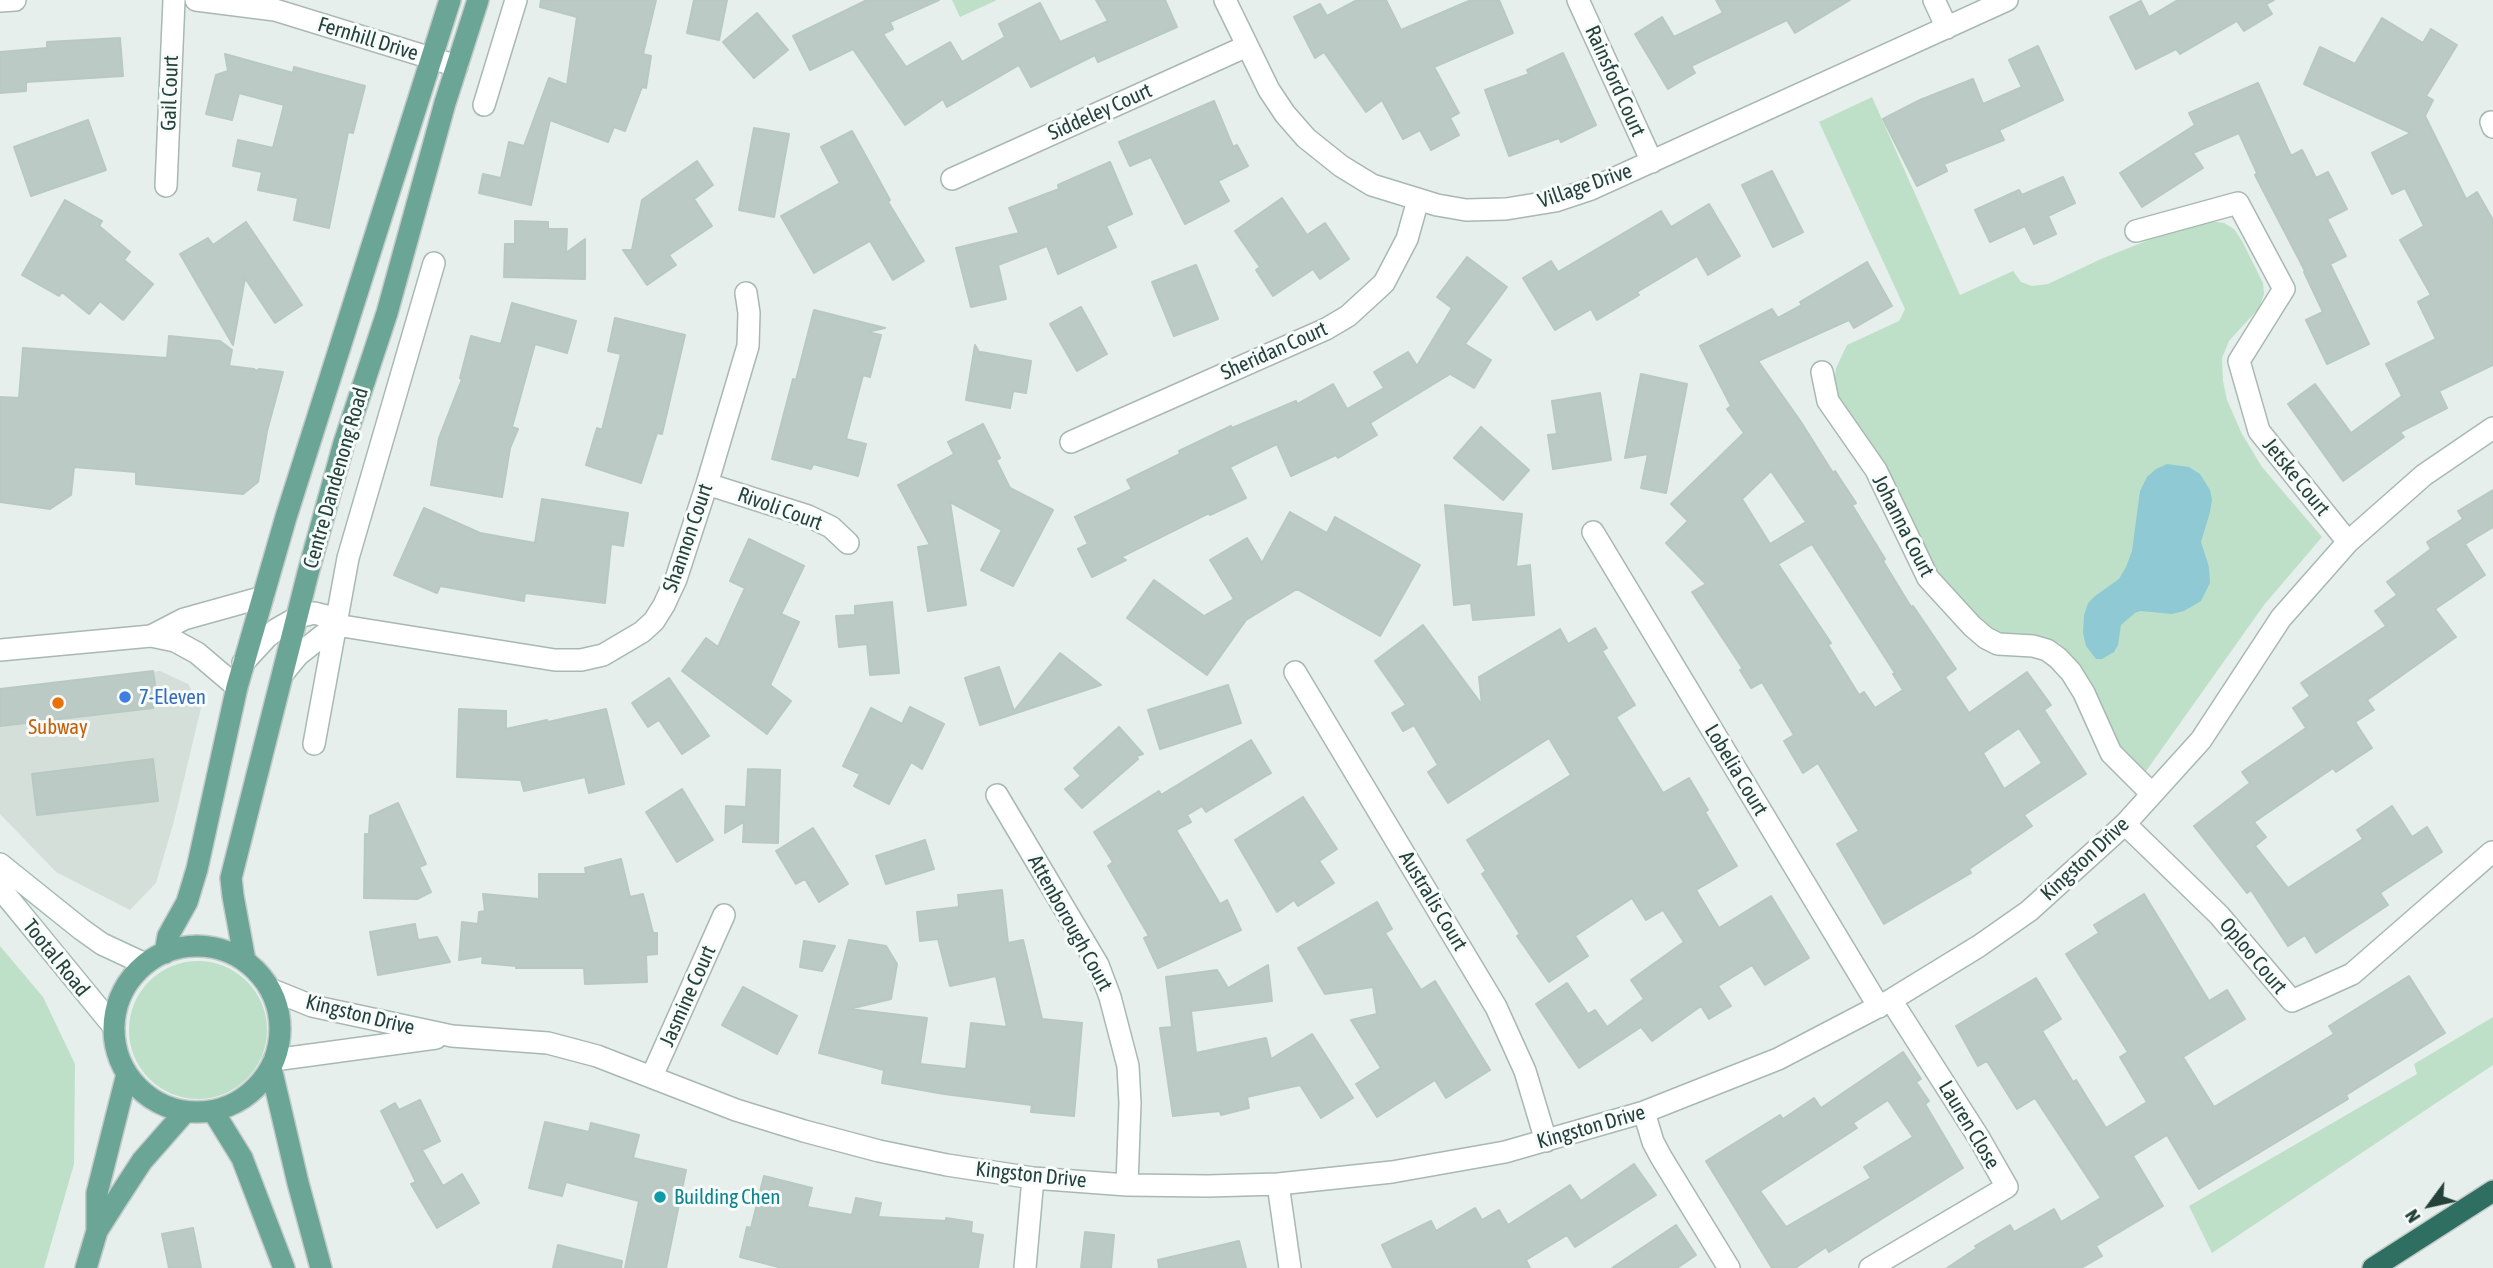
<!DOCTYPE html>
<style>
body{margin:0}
#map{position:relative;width:2493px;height:1268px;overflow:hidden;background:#e6efeb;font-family:"Asap Condensed",sans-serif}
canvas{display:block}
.north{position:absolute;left:2395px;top:1170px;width:70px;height:70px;-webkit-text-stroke:5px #f7fbf9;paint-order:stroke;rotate:237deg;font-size:19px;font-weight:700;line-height:28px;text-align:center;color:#24423a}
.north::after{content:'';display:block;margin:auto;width:24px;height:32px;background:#24423a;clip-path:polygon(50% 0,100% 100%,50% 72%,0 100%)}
</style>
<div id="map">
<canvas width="2493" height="1268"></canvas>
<div class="north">N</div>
</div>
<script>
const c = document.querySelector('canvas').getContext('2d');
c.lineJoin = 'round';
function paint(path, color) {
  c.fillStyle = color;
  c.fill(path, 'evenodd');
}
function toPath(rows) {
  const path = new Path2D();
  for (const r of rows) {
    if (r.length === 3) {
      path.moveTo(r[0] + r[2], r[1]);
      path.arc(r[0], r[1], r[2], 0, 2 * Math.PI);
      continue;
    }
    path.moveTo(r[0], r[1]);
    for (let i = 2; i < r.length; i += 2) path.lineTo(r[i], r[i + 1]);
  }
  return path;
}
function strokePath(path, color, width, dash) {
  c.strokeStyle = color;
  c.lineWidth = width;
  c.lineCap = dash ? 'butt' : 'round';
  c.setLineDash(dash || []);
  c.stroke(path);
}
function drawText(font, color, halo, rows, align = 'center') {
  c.font = font + ' "Asap Condensed",sans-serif';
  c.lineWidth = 6;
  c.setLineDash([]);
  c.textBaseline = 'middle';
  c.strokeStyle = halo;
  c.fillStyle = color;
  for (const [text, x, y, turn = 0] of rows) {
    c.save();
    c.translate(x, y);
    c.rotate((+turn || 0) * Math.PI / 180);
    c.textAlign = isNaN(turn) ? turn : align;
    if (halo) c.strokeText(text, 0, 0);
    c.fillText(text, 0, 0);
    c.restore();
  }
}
const built = toPath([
 [160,671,188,684,201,708,174,821,156,883,130,910,56,872,0,814,0,689]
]);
const green = toPath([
 [952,0,997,0,960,17],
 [1872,97,1960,295,2013,271,2021,282,2032,286,2048,284,2101,259,2191,223,2209,221,2224,223,2234,229,2242,241,2263,283,2264,294,2259,308,2229,341,2222,358,2223,381,2227,400,2242,434,2262,467,2322,537,2264,605,2144,774,2121,749,2111,734,2101,703,2087,678,2072,656,2059,643,2044,637,2007,637,1995,631,1952,592,1936,573,1926,554,1900,493,1837,395,1834,383,1836,368,1847,345,1899,321,1905,309,1819,122],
 [0,946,43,997,75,1064,74,1164,44,1268,0,1268],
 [198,1030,69],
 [2493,1017,2493,1065,2212,1253,2189,1206,2417,1074,2414,1064]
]);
const water = toPath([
 [2167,464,2189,467,2200,474,2210,490,2212,500,2210,512,2201,542,2209,567,2210,583,2201,601,2184,611,2172,614,2140,611,2135,613,2121,625,2118,645,2114,652,2102,659,2096,659,2086,646,2083,633,2084,615,2088,603,2095,596,2119,579,2126,567,2132,551,2140,491,2147,477,2156,469]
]);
const building = toPath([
 [541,0,656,0,643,54,651,56,646,88,642,87,625,131,614,127,608,142,550,120,531,205,479,193,483,174,501,178,509,142,524,146,549,78,567,85,577,17,540,7,541,0],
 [694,0,727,0,719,40,687,33,694,0],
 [867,0,939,0,890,22,893,29,883,34,906,67,950,42,962,62,1005,37,999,24,1040,3,1060,42,1108,21,1096,0,1165,0,1177,27,1098,62,1095,55,1031,87,1019,65,947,107,943,99,905,125,853,49,810,70,793,36,867,0],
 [1357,0,1386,0,1401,30,1471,0,1499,0,1513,33,1434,67,1459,113,1450,118,1459,135,1431,150,1420,130,1403,139,1382,100,1366,112,1324,52,1315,58,1294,17,1320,4,1327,16,1357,0],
 [1716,0,1850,0,1795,33,1787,20,1691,66,1695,73,1668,89,1635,34,1662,17,1674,37,1723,13,1716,0],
 [2178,0,2274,0,2266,4,2272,14,2244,31,2237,21,2180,54,2176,49,2136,69,2110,17,2141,1,2149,17,2178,0],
 [757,13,788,50,754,78,723,42,757,13],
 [2382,18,2423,43,2431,29,2457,45,2426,96,2433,100,2425,116,2466,199,2477,192,2493,220,2493,365,2439,391,2447,408,2400,432,2404,437,2343,481,2288,404,2315,384,2351,433,2402,396,2386,364,2436,339,2418,302,2431,295,2400,240,2424,226,2405,188,2392,194,2372,153,2411,133,2304,84,2320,47,2355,64,2382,18],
 [120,38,123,76,26,82,26,91,0,93,0,52,47,48,47,42,120,38],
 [2038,46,2063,100,1999,130,2004,140,1944,164,1947,171,1917,186,1883,119,1920,100,1973,79,1983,104,2022,87,2009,60,2038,46],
 [1563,53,1596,125,1561,142,1559,138,1509,156,1485,90,1529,74,1527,70,1563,53],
 [225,54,293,73,294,67,365,86,353,133,348,132,329,228,294,220,298,198,258,190,262,172,233,166,238,140,273,148,284,105,239,93,232,120,206,114,216,75,228,71,225,54],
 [2258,83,2291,156,2302,150,2316,178,2328,172,2347,209,2327,219,2346,256,2330,264,2369,344,2327,364,2306,320,2323,312,2304,272,2305,271,2255,175,2257,173,2239,133,2193,153,2203,168,2142,207,2120,173,2195,125,2189,113,2258,83],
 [1214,101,1233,147,1237,145,1248,166,1218,181,1229,201,1185,224,1151,157,1130,166,1119,142,1214,101],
 [88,120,106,170,31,196,14,147,88,120],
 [754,128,789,134,774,217,739,210,754,128],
 [852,131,890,200,888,202,924,261,893,280,870,241,814,273,781,216,840,183,821,147,852,131],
 [697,161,713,185,694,199,712,226,669,255,676,265,647,285,623,250,632,250,642,200,697,161],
 [1110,162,1132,214,1106,226,1116,247,1058,274,1047,246,998,265,1006,299,971,307,956,248,1019,233,1009,208,1059,189,1058,185,1110,162],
 [1772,171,1803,232,1773,247,1742,185,1772,171],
 [2063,177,2075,203,2048,216,2056,234,2034,244,2025,226,1990,242,1975,210,2019,190,2022,195,2063,177],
 [1282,198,1307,235,1325,223,1349,259,1320,279,1313,269,1273,296,1256,270,1260,267,1235,231,1282,198],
 [65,200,102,221,99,226,130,252,124,260,153,284,123,320,100,301,89,314,62,292,59,296,22,275,65,200],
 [1709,204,1740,256,1708,275,1697,256,1637,292,1639,295,1597,320,1591,309,1555,330,1523,278,1551,261,1558,272,1661,211,1671,227,1709,204],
 [515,221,548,222,548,229,567,229,566,253,585,239,585,279,504,277,505,244,515,244,515,221],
 [246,222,302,305,275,323,245,278,233,345,180,254,208,238,213,245,246,222],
 [1467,257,1507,287,1465,344,1491,360,1474,388,1450,374,1370,423,1377,435,1338,458,1336,455,1291,476,1277,444,1230,467,1246,498,1210,515,1209,513,1121,557,1126,560,1092,577,1078,549,1088,544,1075,517,1132,489,1127,480,1180,454,1179,451,1231,426,1232,428,1296,401,1297,404,1333,384,1347,409,1384,388,1374,372,1408,352,1417,366,1452,308,1437,297,1467,257],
 [1867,262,1892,306,1854,328,1849,320,1758,361,1801,422,1833,473,1835,471,1856,503,1852,505,1885,559,1883,561,1911,607,1913,606,1956,669,1945,677,1969,713,2027,672,2051,705,2044,710,2086,774,2024,815,2032,826,1969,869,1971,873,1884,924,1837,844,1859,831,1818,763,1803,773,1784,741,1794,735,1762,682,1751,688,1740,670,1743,669,1692,592,1706,584,1666,543,1688,521,1671,504,1744,433,1727,409,1731,406,1700,346,1772,309,1778,318,1802,305,1800,302,1867,262],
 [1771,471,1806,522,1770,544,1742,499,1771,471],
 [1812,544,1895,673,1893,674,1903,690,1875,708,1864,692,1859,695,1828,645,1831,643,1778,564,1812,544],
 [2019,728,2042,763,2004,789,1983,753,2019,728],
 [1196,265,1218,319,1174,336,1152,282,1196,265],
 [512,303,576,321,567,353,535,344,512,427,518,429,510,448,502,497,431,485,439,438,462,379,460,378,471,336,501,344,512,303],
 [1081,307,1107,354,1077,371,1050,324,1081,307],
 [814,310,885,328,867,332,881,335,870,377,863,375,846,439,866,444,858,476,813,464,811,469,772,459,793,379,796,380,814,310],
 [615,318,685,335,662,434,657,433,641,483,586,465,597,428,602,430,621,354,608,351,615,318],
 [169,336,220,341,232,350,229,366,254,369,256,371,259,369,283,372,267,431,258,482,243,494,136,484,136,472,74,467,71,495,50,509,0,502,0,397,19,398,23,348,167,358,169,336],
 [975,345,982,357,981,352,1031,361,1026,393,1013,391,1010,408,966,400,975,345],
 [1641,374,1687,384,1666,493,1641,488,1648,454,1625,458,1641,374],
 [1600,393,1611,460,1553,469,1548,435,1557,434,1552,401,1600,393],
 [983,424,1000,458,996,460,1010,488,1053,510,1013,586,981,570,1002,530,950,502,966,605,928,611,918,547,930,545,898,485,954,454,948,442,983,424],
 [1481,427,1529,470,1503,500,1454,458,1481,427],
 [2493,490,2493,527,2465,544,2485,575,2435,609,2456,637,2367,700,2374,710,2355,722,2372,748,2336,772,2333,768,2254,822,2266,837,2255,846,2288,888,2363,839,2357,830,2392,806,2412,837,2427,827,2442,852,2380,893,2388,905,2316,953,2305,935,2288,946,2251,890,2247,893,2194,826,2250,783,2242,772,2306,728,2293,708,2310,696,2301,683,2386,626,2375,611,2397,595,2387,582,2431,549,2427,542,2463,519,2458,511,2493,490],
 [542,499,628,513,623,546,611,544,605,603,525,593,524,601,440,586,437,593,394,575,424,508,480,533,535,543,542,499],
 [1445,505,1522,514,1516,567,1530,565,1534,615,1473,620,1471,603,1454,605,1445,505],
 [1290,512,1327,533,1335,517,1420,565,1380,636,1297,589,1246,620,1207,675,1127,618,1154,580,1204,616,1234,599,1210,560,1247,538,1262,563,1290,512],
 [749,539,804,566,781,614,799,622,770,685,791,701,767,734,682,671,706,638,718,647,745,588,730,581,749,539],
 [892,602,899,673,870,675,867,644,839,647,836,616,855,615,855,606,892,602],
 [1423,625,1482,705,1479,677,1560,629,1568,644,1595,628,1607,648,1602,651,1635,705,1616,717,1663,793,1689,778,1708,810,1705,812,1737,866,1696,890,1719,928,1771,896,1809,958,1765,985,1752,965,1718,986,1731,1006,1709,1019,1701,1006,1652,1041,1641,1027,1579,1068,1536,1004,1567,983,1588,1014,1595,1010,1607,1027,1644,999,1631,980,1684,942,1663,910,1646,920,1632,898,1575,936,1588,956,1549,982,1517,936,1520,934,1482,874,1486,871,1467,840,1571,775,1549,738,1448,803,1428,772,1438,765,1414,725,1403,731,1392,713,1406,705,1375,661,1423,625],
 [1060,653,1101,685,980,725,965,678,999,667,1014,711,1060,653],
 [153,671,158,705,153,706,153,708,0,726,0,689,153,671],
 [669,678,709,736,682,754,659,720,648,727,632,703,669,678],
 [1228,685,1241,723,1160,749,1148,710,1228,685],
 [910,707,944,724,922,769,911,762,889,804,854,786,860,774,843,766,871,708,902,724,910,707],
 [459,709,506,711,506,729,547,720,548,722,606,709,624,784,589,793,585,777,524,791,521,780,457,777,459,709],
 [1119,727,1143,754,1137,756,1138,759,1082,808,1065,789,1081,776,1074,768,1119,727],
 [1251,740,1271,773,1206,812,1202,806,1187,815,1191,822,1176,830,1220,904,1227,900,1241,930,1158,968,1144,938,1149,936,1108,866,1113,862,1094,832,1159,791,1161,795,1251,740],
 [153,759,158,801,37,815,32,774,153,759],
 [748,769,780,770,778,843,743,842,744,822,725,833,726,806,746,807,748,769],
 [682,789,713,840,677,862,646,812,682,789],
 [1303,797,1337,849,1319,861,1334,883,1298,906,1294,900,1277,912,1235,840,1303,797],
 [398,803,426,864,419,867,431,892,417,899,364,898,365,834,369,834,370,816,398,803],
 [813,828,848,884,819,902,805,879,796,884,776,851,813,828],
 [925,840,934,869,886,884,876,856,925,840],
 [621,859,630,897,643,894,653,933,657,933,657,954,646,955,647,982,585,984,584,968,516,968,516,966,482,963,483,956,459,960,462,922,478,924,479,912,485,911,483,894,539,899,539,874,586,874,585,868,621,859],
 [1002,890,1008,943,1023,940,1042,1019,1082,1023,1074,1116,1031,1112,1032,1105,944,1094,882,1083,884,1070,819,1053,849,940,886,946,897,964,891,999,849,1009,927,1018,920,1064,966,1069,971,1023,1007,1027,996,976,950,986,938,939,920,941,917,912,959,907,958,895,1002,890],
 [2144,894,2209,1001,2227,990,2245,1019,2183,1057,2214,1107,2334,1034,2329,1026,2409,976,2445,1033,2346,1095,2348,1099,2199,1189,2167,1135,2133,1156,2163,1206,2096,1246,2102,1256,2081,1268,1947,1268,1977,1248,1975,1246,2010,1225,2014,1232,2054,1209,2061,1222,2101,1198,2035,1098,2017,1109,1987,1061,1978,1066,1956,1026,2036,978,2061,1019,2042,1031,2073,1082,2076,1080,2106,1128,2147,1102,2120,1057,2128,1052,2066,954,2099,933,2094,925,2144,894],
 [1377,902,1392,929,1385,933,1421,990,1435,981,1490,1070,1446,1098,1435,1080,1377,1117,1356,1084,1381,1068,1351,1020,1377,1014,1373,987,1325,994,1298,948,1377,902],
 [415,924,418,940,437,937,450,962,378,975,370,932,415,924],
 [804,941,835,946,822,971,800,967,804,941],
 [1268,965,1272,1001,1191,1011,1196,1053,1266,1038,1271,1059,1312,1034,1353,1098,1321,1118,1300,1085,1247,1097,1249,1108,1221,1115,1220,1111,1173,1116,1160,1028,1172,1027,1166,977,1217,970,1228,988,1268,965],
 [743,987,797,1016,777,1054,722,1025,743,987],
 [1903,1052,1921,1079,1916,1082,1929,1101,1925,1104,1963,1168,1829,1252,1826,1247,1795,1268,1772,1268,1706,1161,1780,1115,1783,1119,1814,1098,1821,1108,1903,1052],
 [1888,1100,1913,1137,1864,1167,1871,1178,1786,1227,1760,1191,1857,1128,1853,1123,1888,1100],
 [420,1100,440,1141,422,1150,443,1186,462,1174,479,1203,437,1228,411,1184,416,1182,381,1111,395,1103,399,1110,420,1100],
 [545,1122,589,1132,591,1123,639,1135,633,1158,686,1170,666,1268,625,1268,639,1201,566,1182,562,1196,529,1188,545,1122],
 [1634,1164,1656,1195,1575,1247,1567,1235,1526,1260,1530,1268,1393,1268,1382,1245,1431,1221,1436,1231,1475,1208,1482,1220,1499,1210,1508,1225,1570,1185,1581,1201,1634,1164],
 [764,1176,812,1188,807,1207,852,1215,856,1198,881,1203,878,1217,946,1221,946,1218,972,1222,971,1233,983,1235,978,1268,782,1268,740,1257,747,1227,751,1228,764,1176],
 [1676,1225,1696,1255,1677,1268,1612,1268,1676,1225],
 [193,1228,201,1268,169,1268,162,1234,193,1228],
 [1085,1232,1114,1235,1111,1268,1081,1268,1085,1232],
 [1239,1241,1246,1268,1159,1268,1158,1260,1239,1241],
 [558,1245,622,1261,621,1268,553,1268,558,1245]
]);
const minor = toPath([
 [196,0,275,10,457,66],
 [1225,0,1269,90,1285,114,1306,138,1341,166,1372,185,1437,205,1466,210,1506,209,1555,201,1591,189,2007,0],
 [1578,0,1652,162],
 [1934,0,1947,28],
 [0,1,15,0],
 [484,105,516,0],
 [2491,122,2493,127],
 [952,179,1247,46],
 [166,186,174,0],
 [2136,231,2238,203,2284,289,2239,361,2259,431,2348,542],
 [1822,372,1828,401,1876,470,1928,578,1972,626,1986,638,1998,644,2033,646,2047,650,2058,658,2071,672,2084,693,2111,753,2152,794],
 [1071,442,1326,329,1348,316,1384,283,1407,239,1418,200],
 [707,484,808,516,831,527,848,543],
 [1593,532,1879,1007],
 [151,636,184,619,263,597],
 [0,650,151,636,175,641,197,653,237,687],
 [243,663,267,637,277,629,298,617,314,613,330,617,336,625,555,660,581,660,603,655,642,632,654,621,664,605,676,579,707,484,748,346,749,313,746,293],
 [284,672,298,655,336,625],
 [1295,672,1496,1007,1525,1071,1546,1141],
 [314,744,348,558,434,263],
 [997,795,1098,965,1110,997,1128,1066,1130,1103,1127,1185],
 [2125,824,2219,915,2292,1001,2352,974,2492,852],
 [270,989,312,1006,452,1036,548,1043,597,1056,736,1110,804,1131,879,1151,947,1165,1033,1178,1127,1185,1208,1186,1278,1184,1392,1172,1505,1152,1644,1112,1778,1059,1891,1000,1979,946,2029,911,2125,824,2201,740,2281,618,2348,542,2424,475,2493,428],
 [274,1060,436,1038],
 [652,1076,724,915],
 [1644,1112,1653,1142,1661,1157,1729,1268],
 [1278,1184,1290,1268],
 [1025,1268,1033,1178],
 [1870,1268,2007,1187,1979,1138,1891,1000]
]);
const secondary = toPath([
 [0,864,81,929,102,944,145,964],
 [0,888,114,1027]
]);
const primary = toPath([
 [197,1029,83],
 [165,953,168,936,187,902,197,869,237,687,286,517,450,0],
 [245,961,233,896,231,878,308,573,344,443,387,313,445,103,478,0],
 [271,1068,298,1183,321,1268],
 [213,1111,242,1158,284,1268],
 [97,1231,97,1193,127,1074],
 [86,1268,97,1231,116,1201,142,1161,185,1112]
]);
const motorway = toPath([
 [2373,1268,2493,1191]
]);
const markers = [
 [125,697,7,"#3f7fe0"],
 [58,703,7,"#e8710a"],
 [660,1197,7,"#0f9aa8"]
];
const streetNames = [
 ["Fernhill Drive",368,39,17],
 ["Rainsford Court",1615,81,66],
 ["Gail Court",170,93,-88],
 ["Siddeley Court",1100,112,-24],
 ["Village Drive",1585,186,-19],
 ["Sheridan Court",1274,351,-24],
 ["Jetske Court",2296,477,51],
 ["Centre Dandenong Road",336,478,-74],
 ["Rivoli Court",780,509,20],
 ["Johanna Court",1903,526,63],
 ["Shannon Court",688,538,-71],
 ["Lobelia Court",1736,770,59],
 ["Kingston Drive",2085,859,-43],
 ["Australis Court",1433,901,59],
 ["Attenborough Court",1070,923,61],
 ["Oploo Court",2253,956,50],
 ["Tootal Road",56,958,51],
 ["Jasmine Court",688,996,-66],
 ["Kingston Drive",360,1015,14],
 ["Lauren Close",1969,1125,59],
 ["Kingston Drive",1591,1127,-16],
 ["Kingston Drive",1031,1175,6]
];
const shopNames = [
 ["7-Eleven",139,697]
];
const foodNames = [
 ["Subway",58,727]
];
const cultureNames = [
 ["Building Chen",674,1197]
];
paint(built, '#d4dfda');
paint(green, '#bfe0c8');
paint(water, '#8ec9d4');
paint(building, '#bbcac4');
strokePath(building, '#b8c9c2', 2);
strokePath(minor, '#a8b8b2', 24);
strokePath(secondary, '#a4bbb3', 24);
strokePath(primary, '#c2cac8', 24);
strokePath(motorway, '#c2cac8', 24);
strokePath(minor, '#fff', 21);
strokePath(secondary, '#fff', 21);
strokePath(primary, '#6aa596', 21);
strokePath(motorway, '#2f6f62', 21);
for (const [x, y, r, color] of markers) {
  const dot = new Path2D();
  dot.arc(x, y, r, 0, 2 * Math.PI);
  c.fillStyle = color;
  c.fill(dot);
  strokePath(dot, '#f7fbf9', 2.5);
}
drawText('21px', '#24423a', '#f7fbf9', streetNames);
drawText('21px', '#366cbe', '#f7fbf9', shopNames, 'left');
drawText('21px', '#c56008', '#f7fbf9', foodNames);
drawText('21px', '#0d838f', '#f7fbf9', cultureNames, 'left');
</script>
